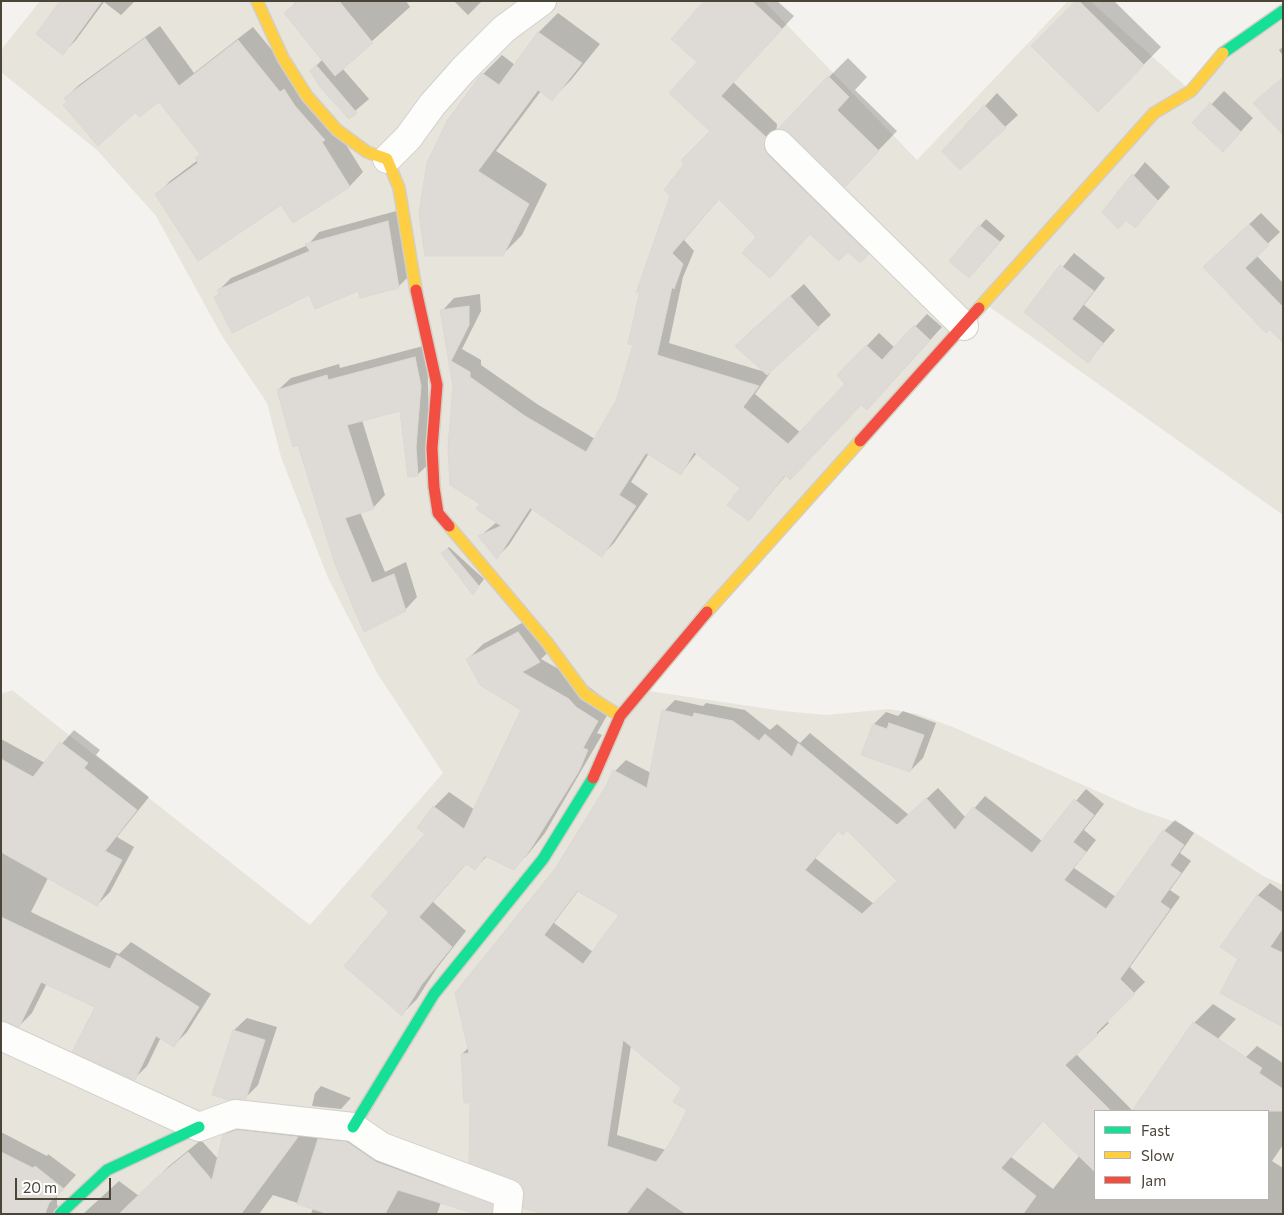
<!DOCTYPE html>
<style>
body{margin:0}
#map{position:relative;width:1284px;height:1215px;overflow:hidden;background:#f4f2ee;font-family:Commissioner,sans-serif}
canvas{display:block}
.frame{position:absolute;inset:0;border:2px solid #4b4439;pointer-events:none}
.legend{position:absolute;left:1094px;top:1110px;width:175px;height:90px;box-sizing:border-box;background:#fff;border:1px solid #b7b4b0;margin:0;padding:6px 9px;list-style:none;font-size:15px;color:#4b4439}
.legend li{display:flex;align-items:center;gap:10px;height:25px}
.legend b{width:25px;border:1px solid #b7b4b0}
.scale{position:absolute;left:15px;top:1178px;width:96px;height:22px;box-sizing:border-box;border:2px solid #4b4439;border-top:0;padding-left:6px;font-size:15px;line-height:18px;white-space:nowrap;color:#4b4439;-webkit-text-stroke:4px #fff;paint-order:stroke}
</style>
<div id="map">
<canvas width="1284" height="1215"></canvas>
<div class="frame"></div>
<ul class="legend">
<li><b style="height:6px;background:#16e098"></b>Fast</li>
<li><b style="height:6px;background:#ffcf43"></b>Slow</li>
<li><b style="height:6px;background:#f24e42"></b>Jam</li>
</ul>
<div class="scale">20 m</div>
</div>
<script>
const c = document.querySelector('canvas').getContext('2d');
c.lineJoin = 'round';
function paint(path, color) {
  c.fillStyle = color;
  c.fill(path, 'evenodd');
}
function toPath(rows) {
  const path = new Path2D();
  for (const r of rows) {
    path.moveTo(r[0], r[1]);
    for (let i = 2; i < r.length; i += 2) path.lineTo(r[i], r[i + 1]);
  }
  return path;
}
function strokePath(path, color, width, dash) {
  c.strokeStyle = color;
  c.lineWidth = width;
  c.lineCap = dash ? 'butt' : 'round';
  c.setLineDash(dash || []);
  c.stroke(path);
}
const residential = toPath([
 [40,1,764,1,917,160,1068,1,1090,1,1191,91,1283,11,1283,515,984,303,642,690,783,711,826,715,889,709,917,714,953,727,1137,809,1181,824,1265,877,1283,885,1283,1214,1,1214,1,694,12,690,310,925,443,773,377,673,328,578,281,457,267,403,222,336,156,216,97,150,1,72,1,50],
 [1095,1111,1268,1111,1268,1199,1095,1199]
]);
const shadow = toPath([
 [62,1,135,1,121,15,104,2,76,40,63,53],
 [297,1,406,1,410,7,342,68,369,99,348,117,311,71,323,59,285,13],
 [454,1,482,1,468,15],
 [706,1,777,1,794,16,733,82,777,124,776,135,880,241,860,262,848,250,810,233,758,237,720,198,684,240,694,251,683,277,669,343,765,372,749,333,804,284,831,315,768,373,770,373,755,394,801,433,847,384,839,375,879,333,895,348,927,314,942,327,879,396,861,403,786,475,749,520,742,488,697,453,681,473,649,453,631,482,648,494,614,543,602,555,533,508,509,545,497,557,480,536,497,522,482,504,454,386,442,311,454,298,480,294,481,311,462,349,481,360,481,365,537,404,595,439,617,402,712,131,699,62],
 [1078,1,1114,1,1161,47,1098,111],
 [558,13,600,44,571,80,552,99,541,91,496,151,547,184,522,235,502,255,426,255,483,74,502,55,515,65,539,32],
 [160,26,194,73,253,27,335,127,363,172,350,186,293,221,282,203,157,195,170,181,198,160,201,153,160,100,136,110,69,101,65,98,79,85],
 [1283,47,1283,56,1279,50],
 [848,58,867,77,855,90,897,131,845,185,829,77],
 [1224,91,1253,118,1236,137,1194,123],
 [997,93,1018,115,1005,127,944,151],
 [1145,162,1170,187,1147,213,1126,219,1104,212],
 [400,210,411,274,399,286,216,297,220,292,219,290,231,278,308,245,319,232],
 [1261,213,1280,232,1256,255,1283,283,1283,341,1217,255],
 [986,219,1005,236,975,271,950,261],
 [1074,253,1105,278,1084,305,1115,330,1088,361,1026,312],
 [427,345,430,463,417,475,401,409,362,420,385,495,373,508,360,512,385,572,406,562,417,597,405,610,365,631,278,390,291,378,339,364,340,368],
 [449,547,484,579,473,594,443,553],
 [533,617,555,646,541,659,585,684,613,705,597,733,602,735,545,833,529,853,514,868,488,855,475,868,467,863,433,902,466,931,437,968,417,999,402,1014,390,911,427,834,434,807,449,792,475,810,523,710,468,659,483,644],
 [675,700,703,706,706,703,745,710,770,730,777,724,800,743,810,733,909,815,938,788,966,818,985,796,1042,841,1086,789,1104,804,1084,830,1096,840,1074,868,1116,897,1164,831,1175,820,1194,833,1180,853,1191,861,1170,890,1180,897,1130,967,1145,982,1106,1021,1109,1023,1076,1054,1133,1111,1095,1111,1095,1199,1268,1199,1268,1111,1207,1111,1246,1057,1257,1046,1283,1063,1283,1145,1272,1161,1283,1168,1283,1214,548,1214,525,1189,471,1101,462,1054,469,1047,556,869,607,787,615,771,626,760,651,773,664,711],
 [848,829,898,881,874,904,815,858,839,830],
 [578,891,621,914,593,952,554,923],
 [631,1046,682,1088,689,1109,666,1150,617,1135],
 [1044,1120,1080,1155,1053,1189,1011,1157],
 [903,711,936,723,923,758,910,771,874,724,886,712,898,716],
 [74,730,100,750,96,755,149,797,117,837,134,847,110,892,97,905,48,878,31,912,119,954,131,942,211,994,187,1032,174,1045,161,1037,147,1066,134,1079,96,1007,47,983,32,1013,19,1026,1,963,1,739,45,763],
 [1270,883,1283,892,1283,1022,1240,959,1222,946,1258,895],
 [1213,1004,1236,1019,1168,1093,1148,1111,1138,1104,1194,1023],
 [247,1018,277,1027,258,1085,245,1098,234,1030],
 [321,1086,351,1098,341,1109,312,1106,315,1093],
 [237,1122,361,1130,451,1172,437,1214,311,1214,313,1208,273,1195,259,1214,83,1214,119,1181,139,1196,169,1166,201,1140,219,1160,224,1136],
 [1,1132,47,1156,48,1154,76,1175,57,1196,57,1205,65,1214,1,1214]
]);
const building = toPath([
 [60,1,102,1,63,55,36,34,60,1],
 [298,1,339,1,373,43,335,76,284,13,298,1],
 [704,1,752,1,782,29,721,96,766,137,764,148,768,155,869,254,860,263,848,252,839,261,810,234,770,278,742,253,756,237,719,199,672,253,683,264,674,289,672,287,657,355,759,386,743,407,788,444,845,384,837,375,866,345,882,360,914,325,930,340,867,410,861,405,790,480,785,475,749,521,727,505,740,488,694,452,681,475,646,453,619,495,636,506,602,557,530,508,497,559,478,536,501,526,476,509,480,504,450,485,448,448,453,386,440,310,469,306,469,325,451,361,470,372,470,377,525,416,586,452,616,401,633,345,628,344,640,291,636,293,670,196,664,190,684,164,681,160,710,131,669,93,697,62,671,39,704,1],
 [1076,1,1079,1,1144,65,1098,112,1031,46,1076,1],
 [538,32,582,63,552,101,538,90,478,171,529,204,503,256,425,256,419,213,427,163,447,121,482,73,499,85,538,32],
 [145,38,179,86,238,40,280,92,284,89,295,106,325,140,322,142,350,187,293,223,281,205,198,261,155,194,198,163,195,158,200,154,159,102,139,117,136,112,98,146,63,105,67,102,64,98,145,38],
 [316,65,357,113,349,119,320,87,310,71,316,65],
 [828,76,849,97,837,110,879,151,845,187,790,133,778,129,828,76],
 [1283,77,1283,135,1253,103,1283,77],
 [1210,103,1241,132,1223,152,1192,123,1210,103],
 [984,105,1006,128,960,170,942,151,984,105],
 [1132,174,1158,201,1135,228,1126,220,1118,229,1102,212,1132,174],
 [388,221,399,288,360,298,358,291,315,309,309,295,232,333,214,297,220,294,217,290,310,251,305,244,388,221],
 [1249,224,1269,245,1245,268,1283,307,1283,343,1270,330,1266,333,1203,267,1249,224],
 [979,225,1000,242,969,278,949,261,979,225],
 [1060,265,1094,291,1072,319,1103,343,1088,363,1024,312,1060,265],
 [790,296,819,328,767,375,735,346,790,296],
 [415,357,421,386,416,447,418,476,408,477,400,411,347,425,374,509,345,518,372,583,394,574,406,611,364,632,335,564,298,445,293,447,277,390,327,375,328,380,415,357],
 [448,549,479,586,473,595,441,553,448,549],
 [518,632,540,662,522,672,569,699,576,707,598,721,583,748,588,750,579,771,530,850,514,870,485,856,475,870,466,864,419,917,452,947,422,984,402,1016,344,966,389,912,371,896,425,834,417,828,433,806,464,829,521,710,480,685,466,659,518,632],
 [662,710,693,717,694,713,733,721,759,741,765,734,792,757,798,743,897,825,926,798,955,830,973,807,1032,853,1074,799,1094,815,1073,842,1086,852,1064,880,1106,909,1163,830,1184,845,1170,865,1181,873,1160,902,1170,909,1120,979,1135,994,1096,1033,1098,1035,1065,1065,1111,1111,1095,1111,1095,1172,1043,1121,1001,1168,1036,1196,1023,1214,686,1214,647,1187,626,1214,544,1214,523,1208,524,1189,520,1183,469,1163,470,1103,464,1103,461,1054,469,1053,455,993,555,869,606,786,613,770,647,788,662,710],
 [847,830,897,881,862,914,805,870,838,831,843,835,847,830],
 [577,891,619,915,583,964,544,935,577,891],
 [623,1040,681,1088,673,1102,687,1110,672,1140,656,1162,607,1146,623,1040],
 [889,723,924,735,910,772,861,755,873,724,887,729,889,723],
 [60,742,88,763,84,768,137,810,105,851,122,860,97,906,1,852,1,759,33,777,60,742],
 [1257,895,1283,913,1283,928,1270,947,1283,953,1283,1027,1220,993,1238,959,1220,947,1257,895],
 [1,917,110,969,117,955,199,1007,174,1047,156,1036,135,1080,72,1052,95,1007,41,982,19,1027,1,1021,1,917],
 [1193,1022,1262,1068,1259,1073,1283,1089,1283,1111,1132,1111,1193,1022],
 [233,1030,265,1040,246,1099,229,1100,212,1095,233,1030],
 [237,1130,298,1137,241,1214,119,1214,155,1179,188,1152,212,1180,223,1135,237,1130],
 [318,1139,347,1142,376,1162,492,1204,492,1214,476,1214,398,1190,385,1214,328,1214,297,1204,318,1139],
 [1,1152,33,1168,35,1166,64,1189,49,1203,45,1214,1,1214,1,1152]
]);
const street = toPath([
 [779,144,964,326],
 [387,159,408,138,432,105,463,70,504,29,542,1],
 [1,1036,199,1127,235,1114,353,1127,382,1147,509,1194,507,1214]
]);
const fast = toPath([
 [1223,53,1283,11],
 [353,1127,434,994,543,859,593,778],
 [60,1214,107,1170,199,1127]
]);
const slow = toPath([
 [257,1,283,58,307,96,337,130,367,152,387,159,399,188,416,290],
 [979,308,1154,113,1191,91,1223,53],
 [449,526,546,641,585,694,620,716],
 [707,612,860,441]
]);
const jam = toPath([
 [416,290,437,385,432,448,434,487,438,513,449,526],
 [860,441,979,308],
 [593,778,620,716,707,612]
]);
paint(residential, '#e7e4dc');
paint(shadow, '#0003');
paint(building, '#dedbd6');
strokePath(building, '#dcd9d4', 1);
strokePath(street, '#d2d0cb', 30);
strokePath(fast, '#d3cfc5', 14);
strokePath(slow, '#d3cfc5', 14);
strokePath(jam, '#d3cfc5', 14);
strokePath(street, '#fdfdfc', 28);
strokePath(fast, '#16e098', 11);
strokePath(slow, '#ffcf43', 11);
strokePath(jam, '#f24e42', 11);
</script>
